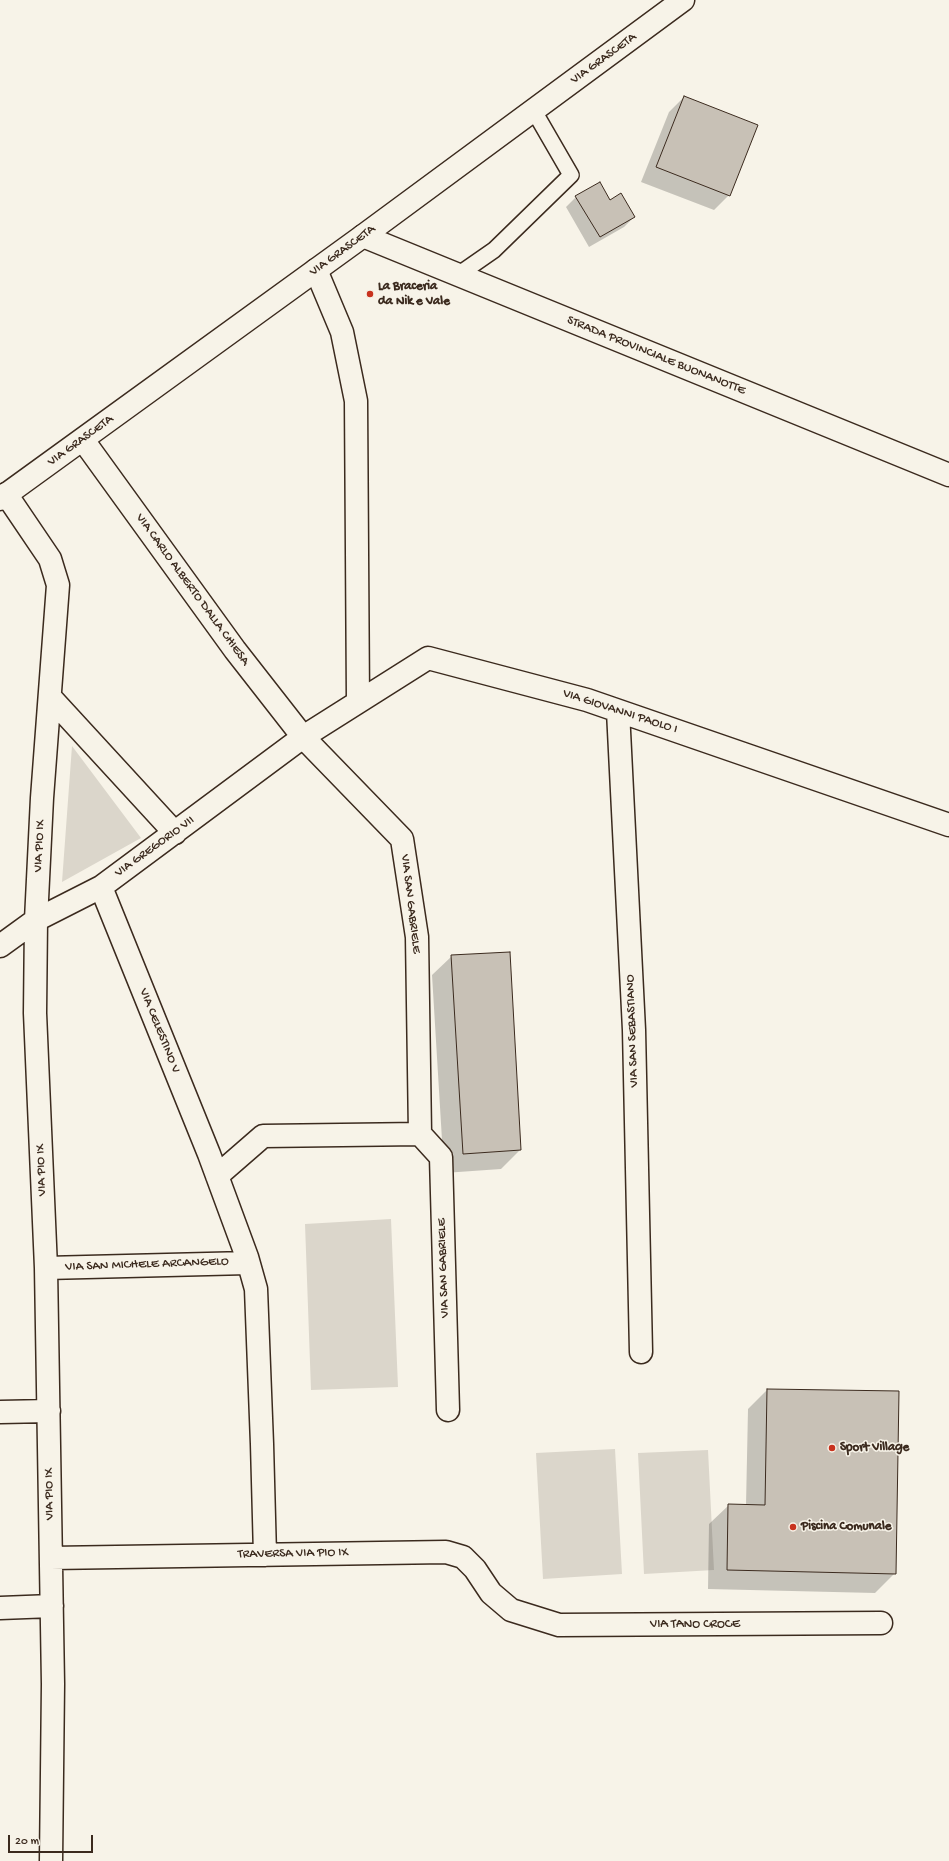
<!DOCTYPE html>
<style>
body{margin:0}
#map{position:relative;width:949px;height:1861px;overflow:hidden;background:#f7f3e8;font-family:"Gochi Hand",sans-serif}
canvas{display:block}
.scale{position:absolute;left:8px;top:1835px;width:85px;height:18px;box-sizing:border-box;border:2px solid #3b2a1e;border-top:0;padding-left:5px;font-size:12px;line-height:14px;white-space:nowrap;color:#3b2a1e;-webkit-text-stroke:3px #f7f3e8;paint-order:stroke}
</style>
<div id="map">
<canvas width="949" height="1861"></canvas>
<div class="scale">20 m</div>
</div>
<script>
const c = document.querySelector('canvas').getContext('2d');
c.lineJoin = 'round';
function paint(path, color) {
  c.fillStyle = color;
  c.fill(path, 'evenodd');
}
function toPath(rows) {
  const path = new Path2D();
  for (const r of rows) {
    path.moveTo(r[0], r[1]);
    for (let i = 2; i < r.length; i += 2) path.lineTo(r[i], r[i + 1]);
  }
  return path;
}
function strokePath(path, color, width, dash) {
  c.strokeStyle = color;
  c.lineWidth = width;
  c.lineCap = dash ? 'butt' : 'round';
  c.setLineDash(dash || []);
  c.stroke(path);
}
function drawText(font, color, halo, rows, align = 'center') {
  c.font = font + ' "Gochi Hand",sans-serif';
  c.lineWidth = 3;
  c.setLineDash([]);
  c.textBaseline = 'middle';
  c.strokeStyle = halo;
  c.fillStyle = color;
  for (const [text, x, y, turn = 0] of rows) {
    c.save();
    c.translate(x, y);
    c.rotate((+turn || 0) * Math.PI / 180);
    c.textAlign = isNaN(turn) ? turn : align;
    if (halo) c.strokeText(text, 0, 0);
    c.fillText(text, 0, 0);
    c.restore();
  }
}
const green = toPath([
 [72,746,141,838,62,882],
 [391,1219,398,1387,311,1390,305,1224],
 [615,1449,622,1574,543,1579,536,1453],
 [708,1450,714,1570,644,1574,638,1453]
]);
const shadow = toPath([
 [684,97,729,195,714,210,641,182,669,112],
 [576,197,610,201,634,217,624,227,589,247,566,207],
 [452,956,520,1150,501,1169,444,1173,432,975],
 [767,1390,895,1573,875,1593,708,1589,709,1524,729,1505,746,1505,748,1409]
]);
const building = toPath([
 [684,96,758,125,730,196,656,167,684,96],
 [600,182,610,200,621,193,635,217,600,237,575,196,600,182],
 [510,952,521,1150,463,1154,451,955,510,952],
 [767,1389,899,1391,896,1574,727,1570,728,1504,765,1505,767,1389]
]);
const service = toPath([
 [458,275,494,250,571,175,534,111]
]);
const minor = toPath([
 [363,236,949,475],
 [316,270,342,332,356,401,358,702],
 [83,440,235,650,303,737,402,839,417,937,420,1134,441,1157,448,1410],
 [6,494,50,559,58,585,42,798,36,920,35,1013,46,1268,53,1684,51,1861],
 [50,697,175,833],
 [618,711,634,1030,641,1352],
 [101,887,209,1154,247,1257,256,1289,262,1444,265,1555],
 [0,946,36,920,101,887,303,737,428,658,587,700,949,825],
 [217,1176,263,1136,420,1134],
 [46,1268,248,1263],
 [0,1412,49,1411],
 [51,1558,446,1552,463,1557,475,1569,491,1593,511,1610,559,1625,881,1623],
 [0,1608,52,1606]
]);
const tertiary = toPath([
 [0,499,363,236,683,0]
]);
const markers = [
 [370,294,4,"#c8321e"],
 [832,1448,4,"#c8321e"],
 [793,1527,4,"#c8321e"]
];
const streetNames = [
 ["VIA GRASCETA",604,59,-36],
 ["VIA GRASCETA",343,251,-36],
 ["STRADA PROVINCIALE BUONANOTTE",656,356,22],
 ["VIA GRASCETA",81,441,-36],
 ["VIA CARLO ALBERTO DALLA CHIESA",192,590,54],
 ["VIA GIOVANNI PAOLO I",620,712,18],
 ["VIA PIO IX",40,846,-87],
 ["VIA GREGORIO VII",155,847,-36],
 ["VIA SAN GABRIELE",410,904,83],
 ["VIA CELESTINO V",159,1031,68],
 ["VIA SAN SEBASTIANO",633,1031,-92],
 ["VIA PIO IX",42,1170,-92],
 ["VIA SAN MICHELE ARCANGELO",147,1265,-2],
 ["VIA SAN GABRIELE",444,1268,-92],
 ["VIA PIO IX",50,1494,-91],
 ["TRAVERSA VIA PIO IX",293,1554,-1],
 ["VIA TANO CROCE",695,1625]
];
const poiNames = [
 ["La Braceria",378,287],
 ["da Nik e Vale",378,302],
 ["Sport Village",840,1448],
 ["Piscina Comunale",801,1527]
];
paint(green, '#dbd6cb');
paint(shadow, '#0003');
paint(building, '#c8c1b6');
strokePath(building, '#3b2a1e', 1);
strokePath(service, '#3b2a1e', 18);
strokePath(minor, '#3b2a1e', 25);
strokePath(tertiary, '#3b2a1e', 25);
strokePath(service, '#f7f3e8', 15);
strokePath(minor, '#f7f3e8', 22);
strokePath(tertiary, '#f7f3e8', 22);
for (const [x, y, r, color] of markers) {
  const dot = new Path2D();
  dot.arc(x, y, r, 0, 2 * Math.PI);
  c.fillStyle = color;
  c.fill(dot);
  strokePath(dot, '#f7f3e8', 1.5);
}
drawText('13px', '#3b2a1e', '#f7f3e8', streetNames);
drawText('bold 13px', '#3b2a1e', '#f7f3e8', poiNames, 'left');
</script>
